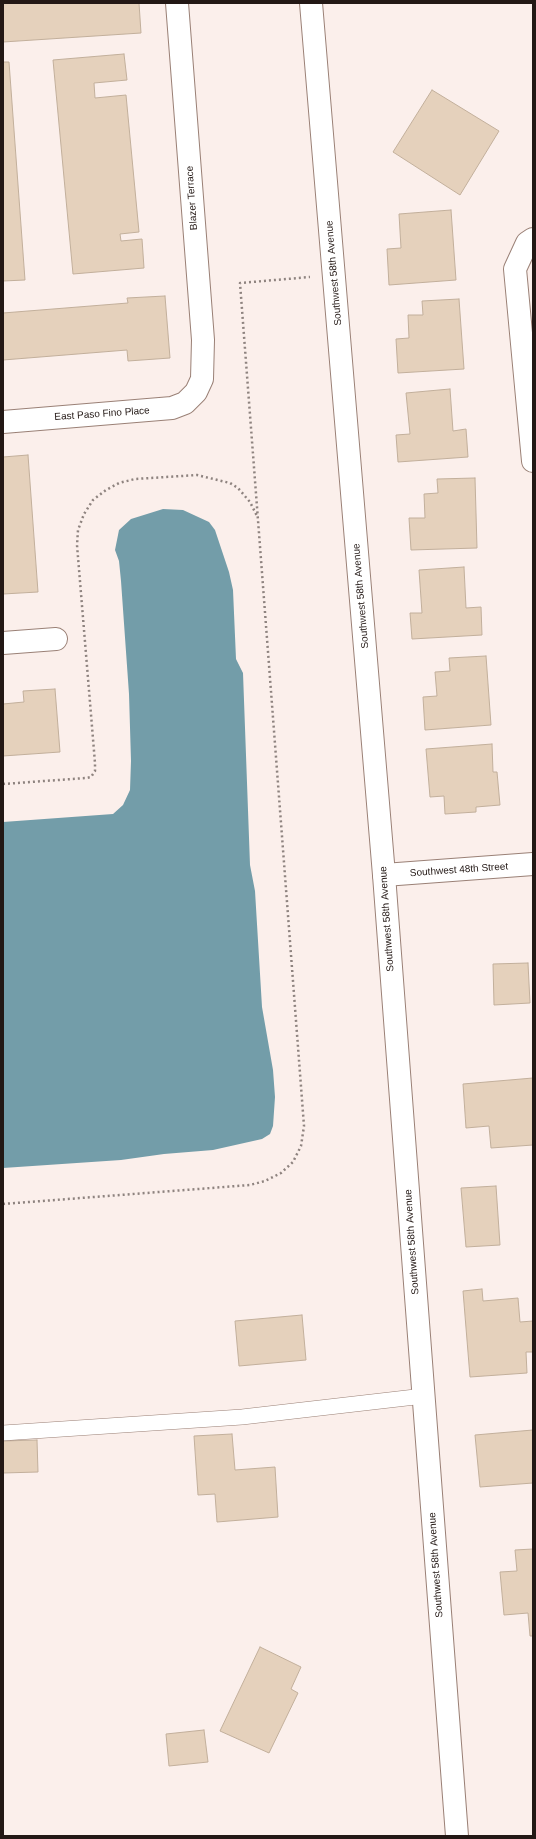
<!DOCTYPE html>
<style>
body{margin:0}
#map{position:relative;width:536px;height:1839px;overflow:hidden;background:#fbefeb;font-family:Helvetica,sans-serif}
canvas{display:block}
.frame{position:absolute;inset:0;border:4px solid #231815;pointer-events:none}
</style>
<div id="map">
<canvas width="536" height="1839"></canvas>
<div class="frame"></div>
</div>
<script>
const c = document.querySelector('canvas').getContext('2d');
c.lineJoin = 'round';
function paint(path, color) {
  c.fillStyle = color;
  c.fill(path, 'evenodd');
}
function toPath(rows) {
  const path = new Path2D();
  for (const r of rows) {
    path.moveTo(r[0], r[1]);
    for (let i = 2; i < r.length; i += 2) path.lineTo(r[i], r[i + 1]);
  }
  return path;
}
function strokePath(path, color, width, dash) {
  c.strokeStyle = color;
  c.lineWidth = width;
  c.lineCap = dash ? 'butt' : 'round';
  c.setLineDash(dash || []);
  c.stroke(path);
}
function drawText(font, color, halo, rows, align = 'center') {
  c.font = font + ' Helvetica,sans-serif';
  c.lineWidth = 3.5;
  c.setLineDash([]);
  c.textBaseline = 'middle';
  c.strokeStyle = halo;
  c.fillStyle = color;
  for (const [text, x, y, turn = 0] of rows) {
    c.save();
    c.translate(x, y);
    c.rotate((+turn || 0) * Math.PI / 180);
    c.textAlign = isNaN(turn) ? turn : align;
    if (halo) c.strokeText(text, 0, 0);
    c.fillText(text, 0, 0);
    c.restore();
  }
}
const water = toPath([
 [163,509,183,510,209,522,215,530,229,572,233,590,236,659,243,673,250,865,255,891,262,1007,273,1070,275,1097,273,1126,270,1134,262,1139,213,1150,164,1154,121,1160,3,1168,3,822,113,814,123,805,130,790,131,761,129,694,121,581,119,561,115,550,119,530,131,519]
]);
const building = toPath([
 [3,3,139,3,141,33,3,42,3,3],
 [124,54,127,80,94,83,95,98,126,95,139,232,120,234,121,241,142,239,144,268,73,274,53,60,124,54],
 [3,62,9,62,25,280,3,281,3,62],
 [432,90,499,131,460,195,393,152,432,90],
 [451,210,456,280,389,285,387,249,401,248,399,214,451,210],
 [165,296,170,358,128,361,127,350,3,360,3,313,128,303,127,298,165,296],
 [459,299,464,369,398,373,396,339,409,338,408,315,423,315,422,301,459,299],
 [450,389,453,431,466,429,468,457,398,462,396,435,410,434,406,393,450,389],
 [28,455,38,592,3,594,3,457,28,455],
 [475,478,477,548,411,550,409,518,425,518,424,494,438,493,437,479,475,478],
 [464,567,466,608,481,607,482,635,412,639,410,613,422,613,419,570,464,567],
 [486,656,491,725,425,730,423,697,437,696,435,672,450,671,449,658,486,656],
 [55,689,60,752,3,756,3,704,24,702,23,691,55,689],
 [492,744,493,772,497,772,500,805,476,807,476,812,445,814,444,796,430,797,426,749,492,744],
 [528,963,530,1003,494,1005,493,964,528,963],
 [533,1078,533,1145,491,1148,489,1126,466,1128,463,1084,533,1078],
 [496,1186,500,1245,466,1247,461,1188,496,1186],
 [482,1289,483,1301,518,1298,520,1322,533,1321,533,1352,526,1352,527,1373,470,1377,463,1291,482,1289],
 [302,1315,306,1360,239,1366,235,1321,302,1315],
 [533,1430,533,1483,480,1487,475,1435,533,1430],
 [232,1434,235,1470,275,1467,278,1517,217,1522,215,1494,198,1495,194,1436,232,1434],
 [37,1440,38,1472,3,1473,3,1441,37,1440],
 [533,1549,533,1636,530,1636,528,1613,504,1615,500,1572,517,1571,515,1550,533,1549],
 [260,1647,301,1667,291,1689,298,1693,269,1753,220,1731,260,1647],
 [204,1730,208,1762,169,1766,166,1734,204,1730]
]);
const path = toPath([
 [3,784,86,778,91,777,95,771,95,763,77,545,78,530,84,514,93,500,106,490,119,483,135,479,197,475,230,483,238,488,250,502,257,516],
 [3,1204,250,1185,265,1181,281,1173,293,1162,301,1146,304,1126,240,283,310,277]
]);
const service = toPath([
 [3,1433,242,1417,424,1396]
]);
const minor = toPath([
 [533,239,527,243,515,269,533,461],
 [3,422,172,408,185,403,196,392,202,379,203,340,177,3],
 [3,643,56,639],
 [384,875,533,864]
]);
const tertiary = toPath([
 [311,3,384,875,457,1836]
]);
const streetNames = [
 ["Blazer Terrace",192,198,-94],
 ["Southwest 58th Avenue",334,273,-95],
 ["East Paso Fino Place",102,414,-4],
 ["Southwest 58th Avenue",361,596,-95],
 ["Southwest 48th Street",459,870,-4],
 ["Southwest 58th Avenue",387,919,-94],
 ["Southwest 58th Avenue",412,1242,-94],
 ["Southwest 58th Avenue",436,1565,-94]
];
paint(water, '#739da9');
paint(building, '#e5d1bc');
strokePath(building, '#c2af9b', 1);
strokePath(service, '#9a8076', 16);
strokePath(minor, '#9a8076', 24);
strokePath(tertiary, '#9a8076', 24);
strokePath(path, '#8e837f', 2.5, [2, 3]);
strokePath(service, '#fff', 15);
strokePath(minor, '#fff', 22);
strokePath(tertiary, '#fff', 22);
drawText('10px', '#231815', '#fff', streetNames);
</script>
